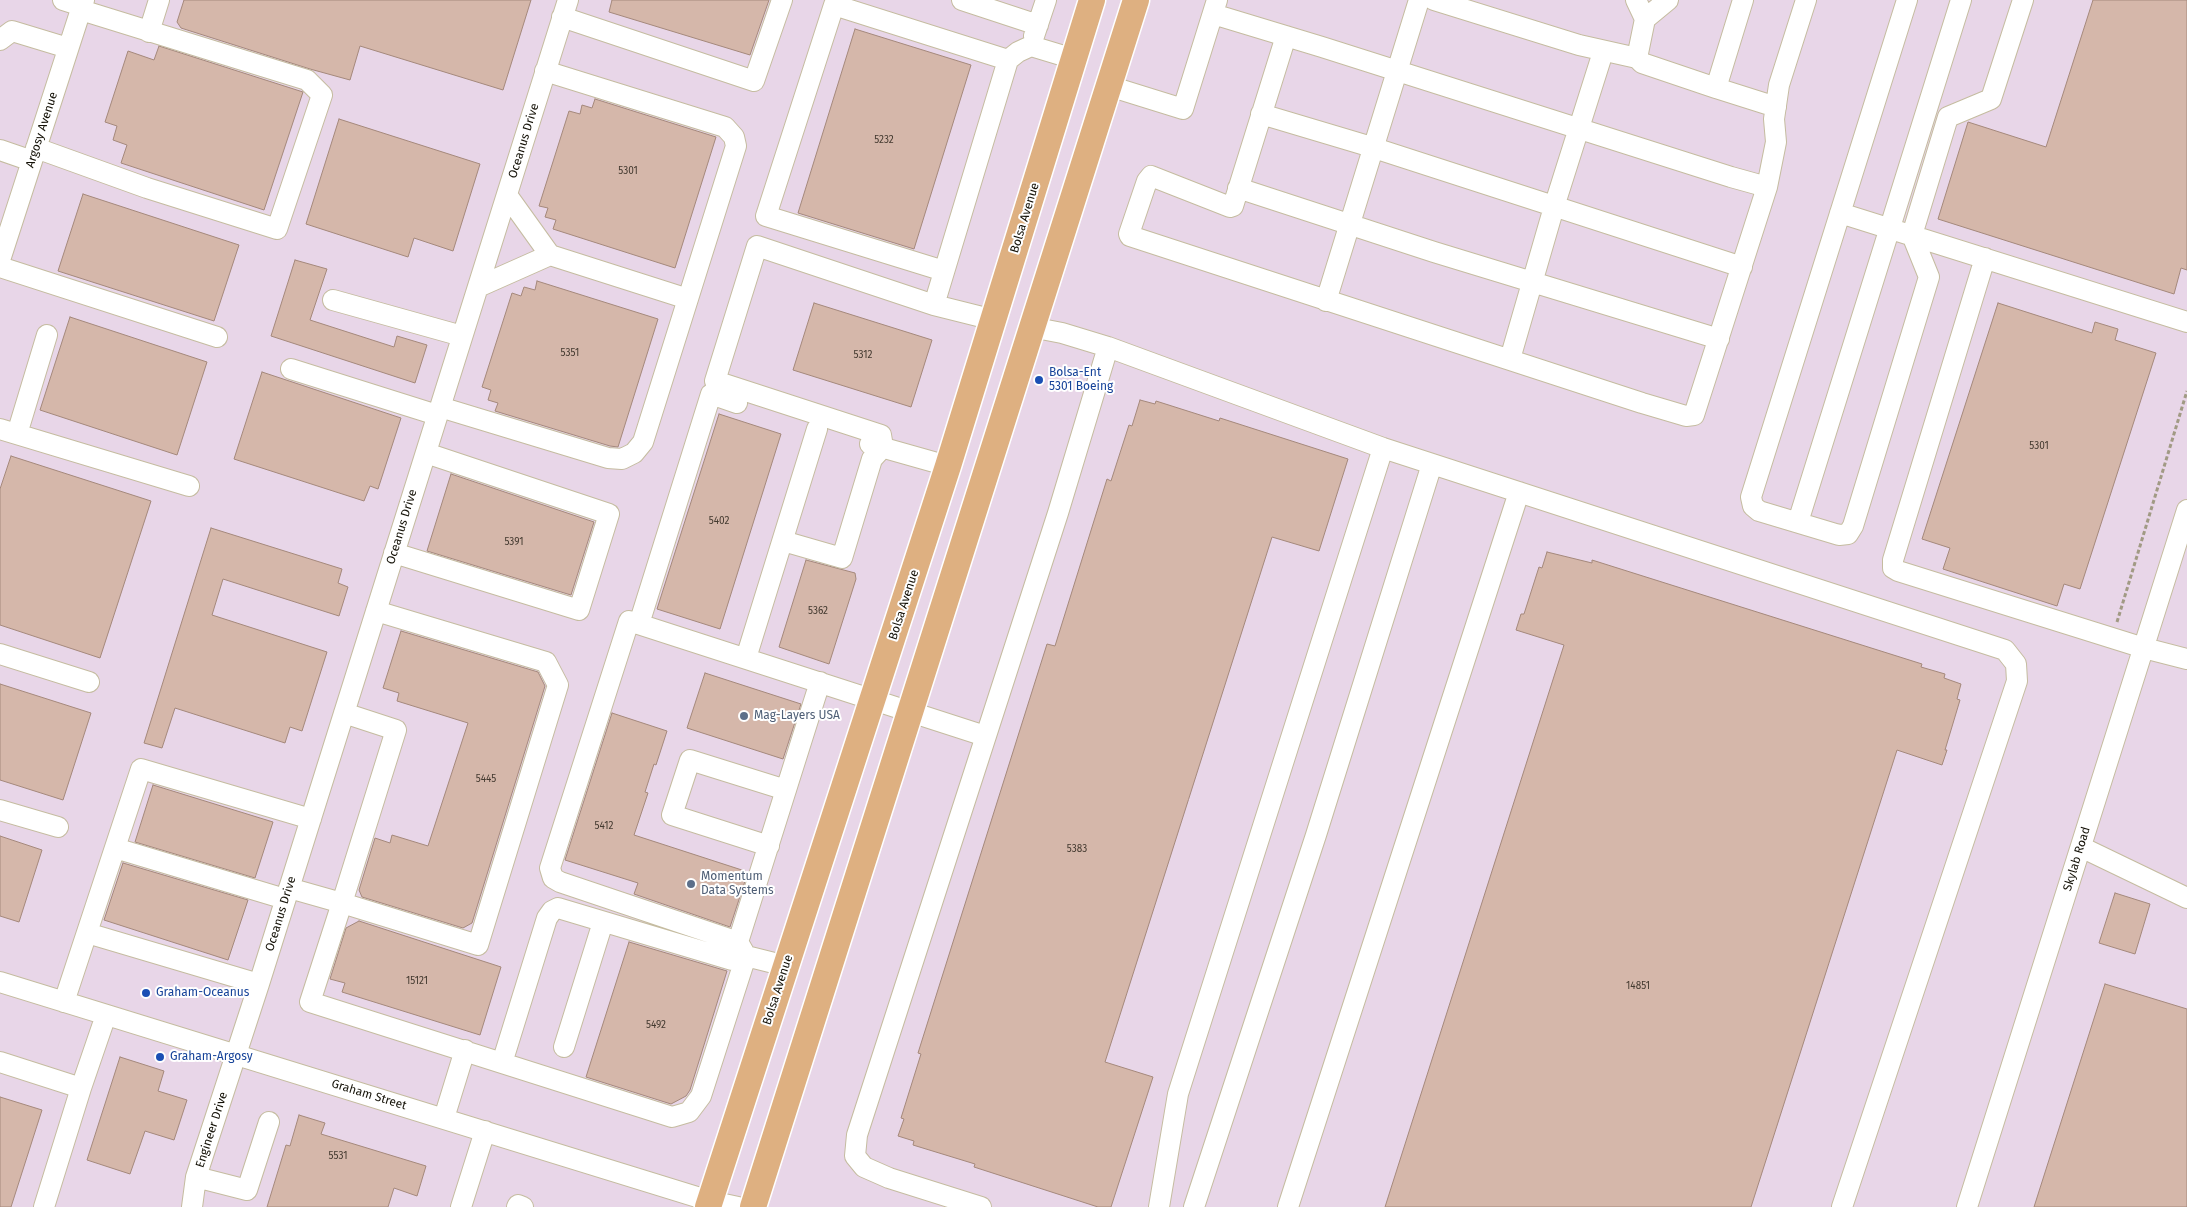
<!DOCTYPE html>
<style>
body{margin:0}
canvas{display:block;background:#f0e7ca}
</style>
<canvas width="2187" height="1207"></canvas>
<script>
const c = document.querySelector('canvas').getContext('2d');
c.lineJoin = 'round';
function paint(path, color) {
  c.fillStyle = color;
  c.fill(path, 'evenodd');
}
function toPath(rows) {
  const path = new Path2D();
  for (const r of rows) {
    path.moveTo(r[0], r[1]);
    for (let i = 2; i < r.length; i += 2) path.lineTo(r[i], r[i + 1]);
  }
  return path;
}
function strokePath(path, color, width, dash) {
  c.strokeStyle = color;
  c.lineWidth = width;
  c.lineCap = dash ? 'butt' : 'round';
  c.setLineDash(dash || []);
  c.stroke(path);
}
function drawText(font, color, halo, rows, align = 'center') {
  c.font = font + ' "Fira Sans",sans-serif';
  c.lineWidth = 4;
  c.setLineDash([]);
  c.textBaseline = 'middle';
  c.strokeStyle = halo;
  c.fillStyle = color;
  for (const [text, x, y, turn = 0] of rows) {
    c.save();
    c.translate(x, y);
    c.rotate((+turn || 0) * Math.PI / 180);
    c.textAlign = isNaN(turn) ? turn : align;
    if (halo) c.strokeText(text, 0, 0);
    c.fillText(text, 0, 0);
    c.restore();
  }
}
const industrial = toPath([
 [0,0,2187,0,2187,1207,0,1207]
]);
const building = toPath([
 [184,0,531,0,503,90,360,46,350,80,310,69,181,28,177,22,184,0],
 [612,0,769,0,750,55,609,12,612,0],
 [2093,0,2187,0,2187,270,2181,268,2174,294,1938,219,1968,122,2046,147,2093,0],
 [855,29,971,65,914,249,798,213,855,29],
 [159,46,303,92,264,210,121,163,127,145,113,140,117,126,105,122,128,51,154,60,159,46],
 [595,99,716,137,675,268,553,229,556,220,545,217,548,208,539,206,569,111,580,114,582,105,592,108,595,99],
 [339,119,480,164,453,251,414,238,408,257,306,224,339,119],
 [83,194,239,245,214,321,58,271,83,194],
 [295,260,327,269,310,320,394,347,397,336,427,345,415,383,271,336,295,260],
 [537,281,658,319,618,447,610,446,495,411,498,403,488,400,491,390,482,387,512,293,521,296,524,287,535,290,537,281],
 [814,303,932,340,911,407,793,370,814,303],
 [1998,303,2092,333,2095,322,2118,329,2115,340,2156,353,2080,589,2064,584,2057,606,1943,569,1950,548,1922,539,1998,303],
 [70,317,207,362,177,455,40,410,70,317],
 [262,372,401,418,378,489,370,486,364,501,234,459,262,372],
 [1140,400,1155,404,1156,401,1219,421,1220,418,1348,459,1319,551,1272,537,1105,1062,1153,1077,1111,1207,1098,1207,974,1167,975,1164,913,1145,914,1141,898,1136,904,1119,901,1118,921,1054,918,1053,1047,644,1055,646,1107,479,1111,481,1129,425,1132,426,1140,400],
 [719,414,781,434,720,629,657,609,719,414],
 [11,456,151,501,100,658,0,625,0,489,11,456],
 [451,474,594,522,571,595,427,551,451,474],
 [211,528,342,569,338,583,348,587,339,616,223,579,212,615,327,652,302,731,290,727,285,743,175,708,162,748,144,743,211,528],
 [1547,552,1592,563,1592,560,1922,664,1921,667,1945,674,1944,678,1961,684,1957,699,1960,700,1945,750,1947,750,1942,765,1897,750,1751,1207,1385,1207,1564,645,1516,630,1521,614,1524,614,1539,567,1542,568,1547,552],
 [806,560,855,573,856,579,829,664,779,647,806,560],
 [401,631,538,672,545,686,472,923,463,928,362,897,359,890,375,838,390,843,392,835,428,846,468,723,397,701,399,693,383,688,401,631],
 [705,673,801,704,783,759,687,728,705,673],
 [0,684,91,713,63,800,0,780,0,684],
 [612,713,667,731,656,765,654,764,645,792,648,793,634,835,748,872,730,927,634,894,638,883,565,860,612,713],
 [153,785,273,822,255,878,135,842,153,785],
 [0,836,42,850,19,922,0,916,0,836],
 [123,863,248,900,228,960,104,920,123,863],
 [2115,893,2150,904,2135,954,2099,943,2115,893],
 [359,921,501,967,480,1035,342,992,345,983,330,979,346,928,359,921],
 [629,942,727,971,690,1090,686,1096,671,1104,586,1077,629,942],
 [2105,984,2187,1009,2187,1207,2034,1207,2105,984],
 [120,1057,164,1071,158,1091,187,1100,174,1140,145,1131,130,1174,87,1160,120,1057],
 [0,1097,42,1110,11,1207,0,1207,0,1097],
 [299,1115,325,1123,321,1134,426,1166,417,1196,394,1188,388,1207,267,1207,286,1145,290,1146,299,1115]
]);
const path = toPath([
 [2117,622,2187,391]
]);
const minor = toPath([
 [63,0,82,6],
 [962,0,1038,25],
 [1434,0,1579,45,1637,58],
 [1636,0,1645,19,1637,58,1642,63,1716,88,1743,0],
 [1907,0,1751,497,1753,506,1759,511,1839,535,1848,534,1853,526,1929,277,1912,235,1948,117,1991,99,2023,0],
 [1213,14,1322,47,1492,101,1731,177,1767,187,1694,415,1686,416,1642,403,1130,236,1129,234,1147,181,1151,176,1230,207,1233,206,1286,36],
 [562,17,754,81,782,0],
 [1645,19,1668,0],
 [149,32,159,0],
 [1034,36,1046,0],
 [0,40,12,31,68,48],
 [1109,86,1183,109,1217,0],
 [1716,88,1776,107],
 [1261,114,1365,145,1742,267],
 [36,148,147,188,277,229,322,95,307,80,81,10],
 [0,150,32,161],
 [1767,187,1776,142,1774,119,1779,85,1806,0],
 [1238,188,1434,252,1719,339],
 [507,195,550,255,688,299],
 [1840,213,2187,322],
 [1985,258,1893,560,1893,568,1898,571,2144,648,2187,659],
 [0,260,84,0],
 [0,267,217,337],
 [944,271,766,216,834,5,1008,60],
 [478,287,550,255],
 [333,300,462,336],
 [1326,301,1419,0],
 [934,305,1008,60,1018,52,1031,46,1074,59],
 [1031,327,1062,333,1108,347,1383,448,2005,650,2016,664,2017,681,1842,1207],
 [1510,359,1554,207,1603,52],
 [291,369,437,415],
 [440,407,608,458,622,459,634,453,643,442,736,146,734,137,725,127,545,71],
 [0,429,189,486],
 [17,434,47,335],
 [870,444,948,466],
 [1798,522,1961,0],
 [783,541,842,558,872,459,883,447,881,435,715,381,757,246,934,305,994,320],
 [394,553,579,610,609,514,426,453],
 [639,624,711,394,737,403],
 [0,654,89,682],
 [746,658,817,429],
 [344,713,396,730,342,903,478,945,558,685,546,662,376,611],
 [0,810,58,827],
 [769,846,672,815,690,760,786,790],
 [2081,847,2187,898],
 [115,848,285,899],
 [289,888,342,903,310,1002,672,1117,689,1112,701,1096,746,956],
 [87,933,259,984],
 [738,942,820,682],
 [786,966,746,956,738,942,560,882,553,878,550,868,629,621,985,736],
 [0,982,710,1201,738,1207],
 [64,1002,141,769,311,819],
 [564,1047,603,922],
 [0,1062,81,1088],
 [502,1063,547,918,552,911,558,908,732,960,746,956],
 [444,1118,465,1050],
 [196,1177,247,1190,269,1122],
 [44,1207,81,1088,106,1015],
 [192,1207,196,1177,259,984,568,0],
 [461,1207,485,1131],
 [517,1207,518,1205,523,1207],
 [981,1207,889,1178,864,1167,855,1156,857,1135,1058,513,1108,347],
 [1159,1207,1178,1094,1383,448],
 [1194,1207,1316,835,1432,464],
 [1288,1207,1519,492],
 [1967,1207,2187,510]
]);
const major = toPath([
 [708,1207,948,466,1092,0],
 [753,1207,1136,0]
]);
const markers = [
 [1039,380,5,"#1a4fb4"],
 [744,716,5,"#5c6f8a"],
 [691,884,5,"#5c6f8a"],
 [146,993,5,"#1a4fb4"],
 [160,1057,5,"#1a4fb4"]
];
const numberNames = [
 ["5232",884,140],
 ["5301",628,171],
 ["5351",570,353],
 ["5312",863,355],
 ["5301",2039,446],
 ["5402",719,521],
 ["5391",514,542],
 ["5362",818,611],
 ["5445",486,779],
 ["5412",604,826],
 ["5383",1077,849],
 ["15121",417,981],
 ["14851",1638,986],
 ["5492",656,1025],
 ["5531",338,1156]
];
const streetNames = [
 ["Argosy Avenue",42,130,-72],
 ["Oceanus Drive",524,141,-73],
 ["Bolsa Avenue",1025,218,-73],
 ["Oceanus Drive",402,527,-73],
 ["Bolsa Avenue",904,605,-72],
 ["Skylab Road",2077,859,-73],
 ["Oceanus Drive",281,914,-73],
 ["Bolsa Avenue",778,990,-72],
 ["Graham Street",369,1095,17],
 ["Engineer Drive",212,1130,-72]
];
const transitNames = [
 ["Bolsa-Ent",1049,373],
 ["5301 Boeing",1049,387],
 ["Graham-Oceanus",156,993],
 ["Graham-Argosy",170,1057]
];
const serviceNames = [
 ["Mag-Layers USA",754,716],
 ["Momentum",701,877],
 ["Data Systems",701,891]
];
paint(industrial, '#e8d6e8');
paint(building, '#d5b7aa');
strokePath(building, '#a5897c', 1);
strokePath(minor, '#c5bca0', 22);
strokePath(major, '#fff', 29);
strokePath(path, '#a19a84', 3, [4, 2.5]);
strokePath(minor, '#fff', 20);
strokePath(major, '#deb081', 26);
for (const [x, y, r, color] of markers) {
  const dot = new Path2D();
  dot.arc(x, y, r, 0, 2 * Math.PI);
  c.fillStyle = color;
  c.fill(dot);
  strokePath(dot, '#fff', 2);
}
drawText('10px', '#443a30', null, numberNames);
drawText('12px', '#141107', '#fff', streetNames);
drawText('12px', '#164399', '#fff', transitNames, 'left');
drawText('12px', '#4e5e75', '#fff', serviceNames, 'left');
</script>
